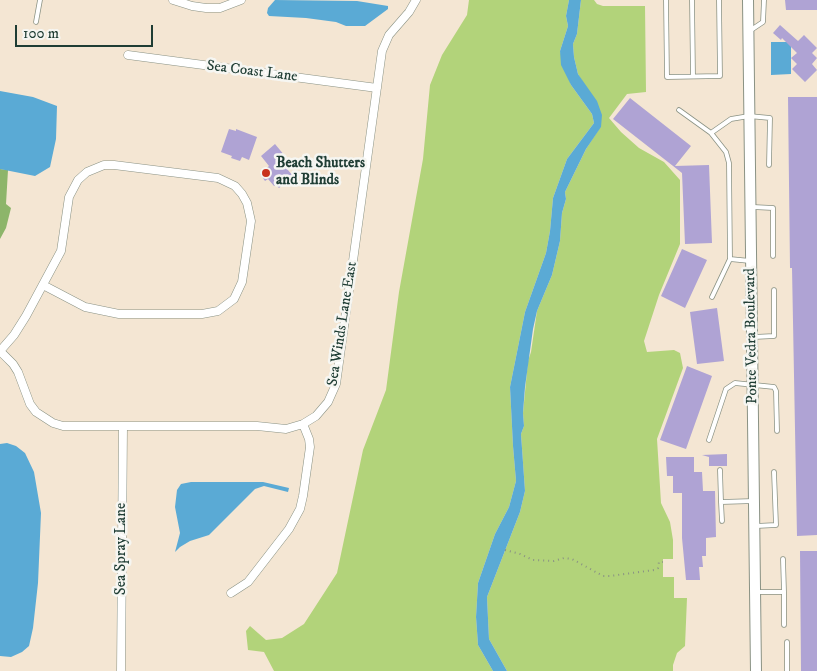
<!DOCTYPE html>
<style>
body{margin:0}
#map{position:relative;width:817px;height:671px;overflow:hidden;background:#f4e6d3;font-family:"IM FELL DW Pica",serif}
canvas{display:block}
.scale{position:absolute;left:15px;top:25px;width:138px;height:22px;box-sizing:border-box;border:2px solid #1f3d34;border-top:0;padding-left:6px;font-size:15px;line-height:18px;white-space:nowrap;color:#1f3d34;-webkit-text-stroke:4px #f6f6f2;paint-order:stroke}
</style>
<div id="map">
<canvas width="817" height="671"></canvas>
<div class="scale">100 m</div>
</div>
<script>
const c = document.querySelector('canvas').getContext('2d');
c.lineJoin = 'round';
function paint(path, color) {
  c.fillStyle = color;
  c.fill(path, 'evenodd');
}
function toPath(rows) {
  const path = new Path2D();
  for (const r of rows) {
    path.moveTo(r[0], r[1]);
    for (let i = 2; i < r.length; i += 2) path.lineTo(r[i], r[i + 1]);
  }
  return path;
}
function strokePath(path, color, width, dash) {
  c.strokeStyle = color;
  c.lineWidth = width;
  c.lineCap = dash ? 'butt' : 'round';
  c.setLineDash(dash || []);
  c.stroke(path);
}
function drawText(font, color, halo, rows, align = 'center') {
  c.font = font + ' "IM FELL DW Pica",serif';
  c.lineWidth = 5;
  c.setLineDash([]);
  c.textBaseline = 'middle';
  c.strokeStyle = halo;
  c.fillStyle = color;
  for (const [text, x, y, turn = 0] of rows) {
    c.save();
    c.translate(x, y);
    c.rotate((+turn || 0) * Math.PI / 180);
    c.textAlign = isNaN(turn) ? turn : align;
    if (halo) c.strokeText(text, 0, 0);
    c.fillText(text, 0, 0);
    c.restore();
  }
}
const green = toPath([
 [469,0,569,0,566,16,568,26,560,51,571,85,592,114,594,123,567,159,553,198,550,231,546,253,525,312,510,387,513,446,516,481,509,507,495,534,478,583,476,617,478,645,493,671,274,671,264,652,248,650,246,631,250,626,266,640,282,638,304,624,337,573,363,450,386,390,399,292,423,159,430,85,442,55,467,15],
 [581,0,594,0,597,4,603,6,645,6,646,92,627,94,609,118,621,132,639,148,664,162,680,180,680,244,659,295,644,341,647,352,674,350,680,353,683,368,657,439,661,503,670,522,673,540,673,559,663,559,663,577,674,577,674,598,687,598,685,646,677,653,673,665,673,671,507,671,489,639,487,597,520,512,525,491,521,434,524,426,523,413,528,361,531,352,537,311,552,275,560,241,562,213,566,199,565,192,586,149,601,126,585,86,578,74,574,57,573,44,577,34]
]);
const forest = toPath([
 [0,169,8,170,6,204,11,208,6,228,0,239]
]);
const water = toPath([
 [275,0,357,1,388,6,388,9,365,26,346,26,336,22,306,18,269,16,267,13,268,8],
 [569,0,581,0,577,34,573,44,574,57,578,74,597,101,602,115,601,127,586,149,565,192,566,199,562,213,560,241,552,275,537,311,533,329,525,387,523,413,524,426,521,434,525,491,520,512,487,597,489,639,507,671,493,671,478,645,476,617,478,583,495,534,509,507,516,481,513,446,510,387,525,312,546,253,550,231,553,198,567,159,594,123,592,114,571,85,561,65,560,51,568,26,566,16],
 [771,42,791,42,791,74,771,75],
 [0,91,33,97,57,106,56,139,50,167,35,176,0,169],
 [7,443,16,446,25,453,34,472,41,513,38,583,33,628,29,646,22,652,11,657,0,656,0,444],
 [191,482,263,482,289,488,288,492,264,486,255,489,209,535,190,541,180,547,175,552,180,533,175,507,177,490,181,484]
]);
const building = toPath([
 [785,0,817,0,817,10,786,10],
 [780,25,798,41,804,35,817,48,812,53,817,58,812,64,817,70,805,82,792,69,797,64,791,58,797,53,782,38,781,40,773,33],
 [788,97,817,97,817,535,797,536,792,268,790,268],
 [630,98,691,146,675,166,709,165,712,243,685,244,682,173,613,119],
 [229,129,236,131,236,129,257,137,249,160,242,157,240,161,231,158,232,156,221,152],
 [275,144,285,156,283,159,284,161,282,163,293,176,279,188,276,185,274,186,268,179,265,181,260,174,269,166,261,156],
 [682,249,707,260,685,308,661,296],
 [717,308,724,361,697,364,690,312],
 [687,366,712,376,686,449,660,440],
 [727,454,727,466,709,466,709,457,702,455],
 [666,457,694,457,694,472,702,472,703,491,715,491,716,537,706,538,706,556,702,556,703,567,699,567,700,580,686,580,682,538,682,493,673,493,673,476,667,476],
 [800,551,817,551,817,671,801,671]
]);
const path = toPath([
 [505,550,520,554,533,560,554,561,564,558,572,559,603,576,610,576,654,570,658,568,659,562,663,562]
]);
const service = toPath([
 [666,0,667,77,720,76,719,0],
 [692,0,693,76],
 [36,22,40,0],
 [751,30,763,22,764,0],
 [679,110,711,133],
 [753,207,773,208,773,256],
 [730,259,750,261],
 [712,297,730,259,729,163,726,152,711,133,731,119,749,116,770,118,769,165],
 [754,337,774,336,774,290],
 [709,440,726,389,735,383,774,387,776,391,777,431],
 [720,470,721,502,754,501],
 [721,502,722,521],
 [756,526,776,525,774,472],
 [783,559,784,592],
 [757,592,784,592,784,625],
 [787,642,787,671]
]);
const minor = toPath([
 [173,0,192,6,206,8,220,8,241,0],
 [128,55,377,88],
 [0,351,13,364,18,372,30,404,36,412,53,423,63,426,257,426,286,429,303,424,316,416,328,402,336,384,382,51,389,35,409,12,416,0],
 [0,351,14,335,26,316,61,251,69,197,78,180,87,172,104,165,114,165,218,178,235,186,242,194,247,203,251,221,242,282,234,299,218,311,202,314,119,314,85,307,43,285],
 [231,593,248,582,289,529,300,509,303,496,310,447,309,439,303,424],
 [121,671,123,426]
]);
const tertiary = toPath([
 [748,0,756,671]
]);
const markers = [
 [266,173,5,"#c8321e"]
];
const streetNames = [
 ["Sea Coast Lane",252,72,7],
 ["Sea Winds Lane East",343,324,-81],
 ["Ponte Vedra Boulevard",752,336,-91],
 ["Sea Spray Lane",122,549,-90]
];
const poiNames = [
 ["Beach Shutters",276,164],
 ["and Blinds",276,181]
];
paint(green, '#b2d37a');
paint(forest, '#8db56a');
paint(water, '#5aaad5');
paint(building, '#afa3d4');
strokePath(service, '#8a9284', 5.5);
strokePath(minor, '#8a9284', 9);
strokePath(tertiary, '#8a9284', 12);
strokePath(path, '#8a9284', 2, [1, 4]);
strokePath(service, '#fff', 4);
strokePath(minor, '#fff', 8);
strokePath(tertiary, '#fff', 10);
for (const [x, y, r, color] of markers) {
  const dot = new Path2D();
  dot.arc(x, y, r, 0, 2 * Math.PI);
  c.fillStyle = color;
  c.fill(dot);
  strokePath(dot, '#f6f6f2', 2);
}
drawText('15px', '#1f3d34', '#f6f6f2', streetNames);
drawText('bold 15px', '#1f3d34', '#f6f6f2', poiNames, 'left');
</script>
